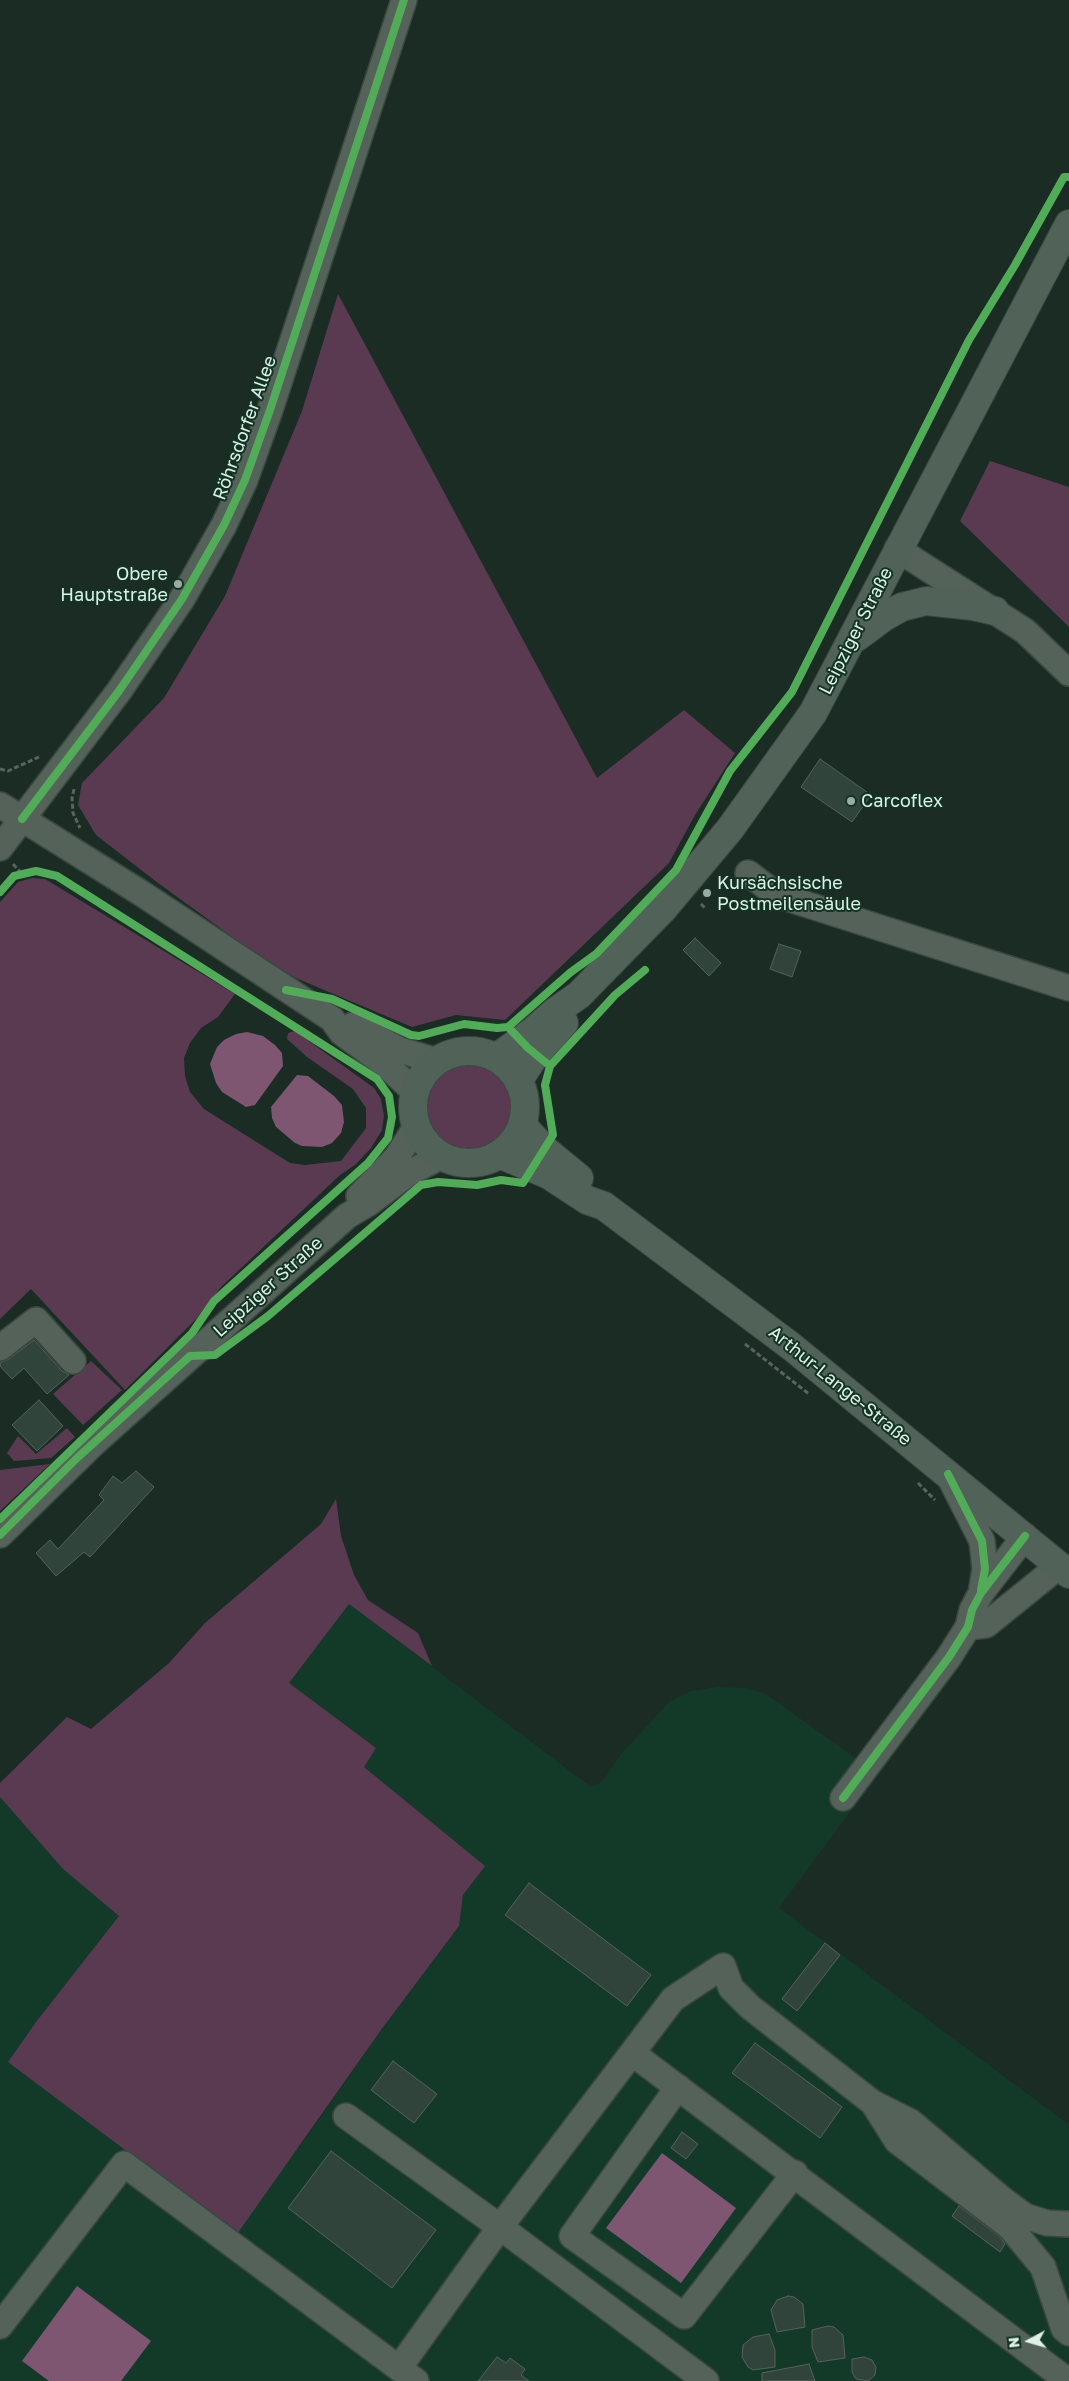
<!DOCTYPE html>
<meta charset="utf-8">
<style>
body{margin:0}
#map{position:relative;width:1069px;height:2381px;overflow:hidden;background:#1a2c23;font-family:"Golos Text",sans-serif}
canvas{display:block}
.north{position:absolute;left:1004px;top:2316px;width:50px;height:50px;-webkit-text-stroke:4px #133324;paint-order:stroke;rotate:264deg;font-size:14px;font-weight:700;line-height:20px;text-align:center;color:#def1e6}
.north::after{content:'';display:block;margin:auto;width:18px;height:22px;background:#def1e6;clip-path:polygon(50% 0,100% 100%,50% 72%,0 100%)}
</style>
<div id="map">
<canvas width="1069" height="2381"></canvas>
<div class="north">N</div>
</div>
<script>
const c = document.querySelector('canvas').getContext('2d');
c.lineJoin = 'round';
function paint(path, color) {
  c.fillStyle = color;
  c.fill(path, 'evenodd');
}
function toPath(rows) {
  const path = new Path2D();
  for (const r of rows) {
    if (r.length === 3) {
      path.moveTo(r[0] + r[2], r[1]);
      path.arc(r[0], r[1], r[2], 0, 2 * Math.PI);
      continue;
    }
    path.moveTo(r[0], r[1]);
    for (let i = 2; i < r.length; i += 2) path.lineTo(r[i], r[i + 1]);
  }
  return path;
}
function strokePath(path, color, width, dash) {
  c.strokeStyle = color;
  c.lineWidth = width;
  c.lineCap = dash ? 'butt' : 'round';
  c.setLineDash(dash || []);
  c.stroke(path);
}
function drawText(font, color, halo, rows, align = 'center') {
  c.font = font + ' "Golos Text",sans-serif';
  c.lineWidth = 4;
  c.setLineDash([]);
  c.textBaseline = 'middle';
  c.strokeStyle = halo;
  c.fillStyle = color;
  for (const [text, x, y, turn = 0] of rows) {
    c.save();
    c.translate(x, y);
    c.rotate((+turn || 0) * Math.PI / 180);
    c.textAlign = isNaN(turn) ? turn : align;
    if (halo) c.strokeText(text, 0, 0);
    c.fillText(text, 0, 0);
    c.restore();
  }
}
const built = toPath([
 [349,1604,591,1787,602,1782,622,1753,669,1702,691,1691,718,1687,745,1688,766,1694,878,1774,779,1908,1069,2125,1069,2381,0,2381,0,1797,63,1869,119,1916,36,2022,9,2062,299,2148,381,2030,459,1926,463,1895,484,1866,363,1766,376,1748,289,1683]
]);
const green = toPath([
 [338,294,597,778,684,710,735,753,695,815,669,863,505,1020,456,1015,412,1027,291,976,271,965,158,883,96,835,78,805,82,783,164,698,225,596,302,411],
 [990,461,1069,487,1069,627,960,521],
 [32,878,45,879,235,994,218,1017,201,1028,190,1043,184,1058,185,1076,190,1092,204,1109,290,1163,305,1165,341,1161,366,1128,366,1108,353,1089,307,1057,287,1039,288,1033,295,1031,374,1088,381,1099,384,1116,382,1130,371,1148,355,1165,340,1175,222,1286,197,1318,125,1390,31,1289,0,1319,0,902,18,882],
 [469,1107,42],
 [91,1361,122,1390,83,1425,53,1394],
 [67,1428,75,1437,51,1458,14,1461,7,1453,18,1436,36,1454],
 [50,1464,0,1511,0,1470],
 [336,1499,341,1536,354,1575,368,1600,418,1633,432,1666,349,1604,289,1683,376,1748,364,1767,485,1866,463,1895,459,1926,381,2030,237,2234,8,2062,36,2022,119,1916,63,1869,0,1797,0,1783,67,1717,91,1729,169,1663,205,1623,321,1524]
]);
const water = toPath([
 [247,1032,263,1036,275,1045,282,1053,283,1066,255,1105,246,1107,222,1092,216,1083,210,1064,217,1047,224,1040,236,1034],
 [297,1075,308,1076,334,1096,342,1105,344,1122,341,1133,332,1143,322,1147,302,1146,295,1143,276,1127,272,1118,271,1107],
 [662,2153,736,2208,681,2283,606,2228],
 [77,2286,151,2341,121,2381,49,2381,22,2361]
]);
const building = toPath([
 [820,759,871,795,852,822,801,787,820,759],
 [695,938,721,963,709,976,683,950,695,938],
 [779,944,801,951,792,977,770,969,779,944],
 [34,1340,62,1371,69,1375,47,1394,24,1368,12,1379,0,1366,1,1362,9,1359,34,1340],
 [39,1400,63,1426,37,1451,12,1425,39,1400],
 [136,1471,154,1487,90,1557,84,1552,56,1576,36,1553,50,1540,58,1549,104,1500,99,1495,113,1476,122,1483,136,1471],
 [529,1883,651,1975,627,2006,505,1915,529,1883],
 [825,1943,840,1955,797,2011,782,1999,825,1943],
 [755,2043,842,2107,820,2138,732,2073,755,2043],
 [393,2061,437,2094,414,2123,371,2090,393,2061],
 [682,2132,698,2144,686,2159,671,2148,682,2132],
 [331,2151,436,2230,392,2288,288,2208,331,2151],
 [959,2206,1000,2237,1005,2244,1000,2252,952,2216,959,2206],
 [788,2296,794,2297,803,2304,805,2327,777,2332,771,2310,777,2300,788,2296],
 [828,2326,834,2327,843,2335,845,2358,818,2362,812,2347,812,2330,828,2326],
 [769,2334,775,2350,775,2367,753,2370,748,2367,742,2357,743,2345,753,2337,769,2334],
 [497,2357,506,2363,510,2358,525,2369,521,2375,529,2381,478,2381,497,2357],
 [864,2357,872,2360,876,2367,875,2375,868,2381,856,2379,852,2372,852,2359,864,2357],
 [809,2364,815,2381,762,2381,762,2373,809,2364]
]);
const path = toPath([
 [0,769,8,771,39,757],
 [74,789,72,798,73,813,80,828],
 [698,829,730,771,792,692,969,340,1015,265,1064,177,1069,177],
 [13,864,22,874],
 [0,892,14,876,36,871,57,876,321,1043],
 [701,904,705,908],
 [425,1034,464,1024,497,1028],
 [545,1082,550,1121],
 [389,1097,391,1123],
 [441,1183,477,1185,499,1181],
 [209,1308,214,1301,337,1190],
 [745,1344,809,1394],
 [918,1483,935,1500]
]);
const minor = toPath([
 [897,549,1025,631,1069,673],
 [0,805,141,893,332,1019,342,1033,387,1066,415,1092],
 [0,848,119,691,182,599,224,525,245,480,270,410,404,0],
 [748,873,777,895,1069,988],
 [353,1025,400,1050,437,1061],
 [359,1196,396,1158,416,1127],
 [0,1348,36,1320,73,1361],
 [950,1478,982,1541,985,1569,981,1593],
 [0,1535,93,1444,347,1216,369,1203,409,1173,442,1156],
 [968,1627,986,1625,1059,1566],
 [843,1798,949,1657,968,1627,972,1610,981,1593,1025,1536],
 [632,2053,1068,2381],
 [678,2087,572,2236,684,2316,795,2173],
 [873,2103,911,2122,1002,2199,1025,2216,1047,2223,1069,2224],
 [346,2116,500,2227,706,2381],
 [0,2326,124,2164,416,2381],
 [399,2368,500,2227,673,1999,723,1966,731,1988,750,2007,873,2103,897,2141,1010,2227,1043,2267,1064,2329,1069,2333]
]);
const major = toPath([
 [857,637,884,617,902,607,926,601,973,606,995,611],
 [469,1107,56],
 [496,1058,532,1032,556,1011,579,995,663,909,730,829,813,713,1069,224],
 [518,1081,536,1054,564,1023],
 [522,1125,544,1149,579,1178],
 [499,1154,549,1175,587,1200,604,1206,792,1347,1069,1574]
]);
const cycleway = toPath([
 [22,819,119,691,182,599,224,525,245,480,270,410,404,0],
 [0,892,14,876,36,871,57,876,377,1079,389,1096,392,1117,388,1138,368,1163,214,1301,192,1333,0,1519],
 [508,1027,571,972,596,954,676,870,730,771,792,692,969,340,1015,265,1064,177,1069,177],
 [550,1066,615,995,645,970],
 [948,1474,982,1541,985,1569,981,1590],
 [0,1535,77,1458,190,1356,215,1355,268,1316,421,1185,438,1182,477,1185,501,1180,523,1183,553,1135,545,1085,550,1066,528,1048,508,1027,497,1028,464,1024,419,1036,411,1035,332,999,286,990],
 [843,1798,949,1657,968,1627,972,1610,981,1593,1025,1536]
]);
const markers = [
 [178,584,5,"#99aca2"],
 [851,801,5,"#99aca2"],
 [707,893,5,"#99aca2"]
];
const streetNames = [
 ["Röhrsdorfer Allee",245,428,-70],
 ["Leipziger Straße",856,631,-63],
 ["Leipziger Straße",268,1287,-42],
 ["Arthur-Lange-Straße",840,1386,39]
];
const poiNames = [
 ["Obere",168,574,"right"],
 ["Hauptstraße",168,595,"right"],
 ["Carcoflex",861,801],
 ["Kursächsische",717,883],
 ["Postmeilensäule",717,904]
];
paint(built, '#133a28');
paint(green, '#5a3a51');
paint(water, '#7e5672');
paint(building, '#31443b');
strokePath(building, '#54625b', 1);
strokePath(minor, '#3a4840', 28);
strokePath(major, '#3a4840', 30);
strokePath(path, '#58655e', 3, [5, 2.5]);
strokePath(minor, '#54625a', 25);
strokePath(major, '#516259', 28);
strokePath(cycleway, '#51ab58', 8);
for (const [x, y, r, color] of markers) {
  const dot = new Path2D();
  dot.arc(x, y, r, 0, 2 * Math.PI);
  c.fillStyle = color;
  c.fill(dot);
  strokePath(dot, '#133324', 2);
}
drawText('18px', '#def1e6', '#133324', streetNames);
drawText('18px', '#def1e6', '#133324', poiNames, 'left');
</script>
